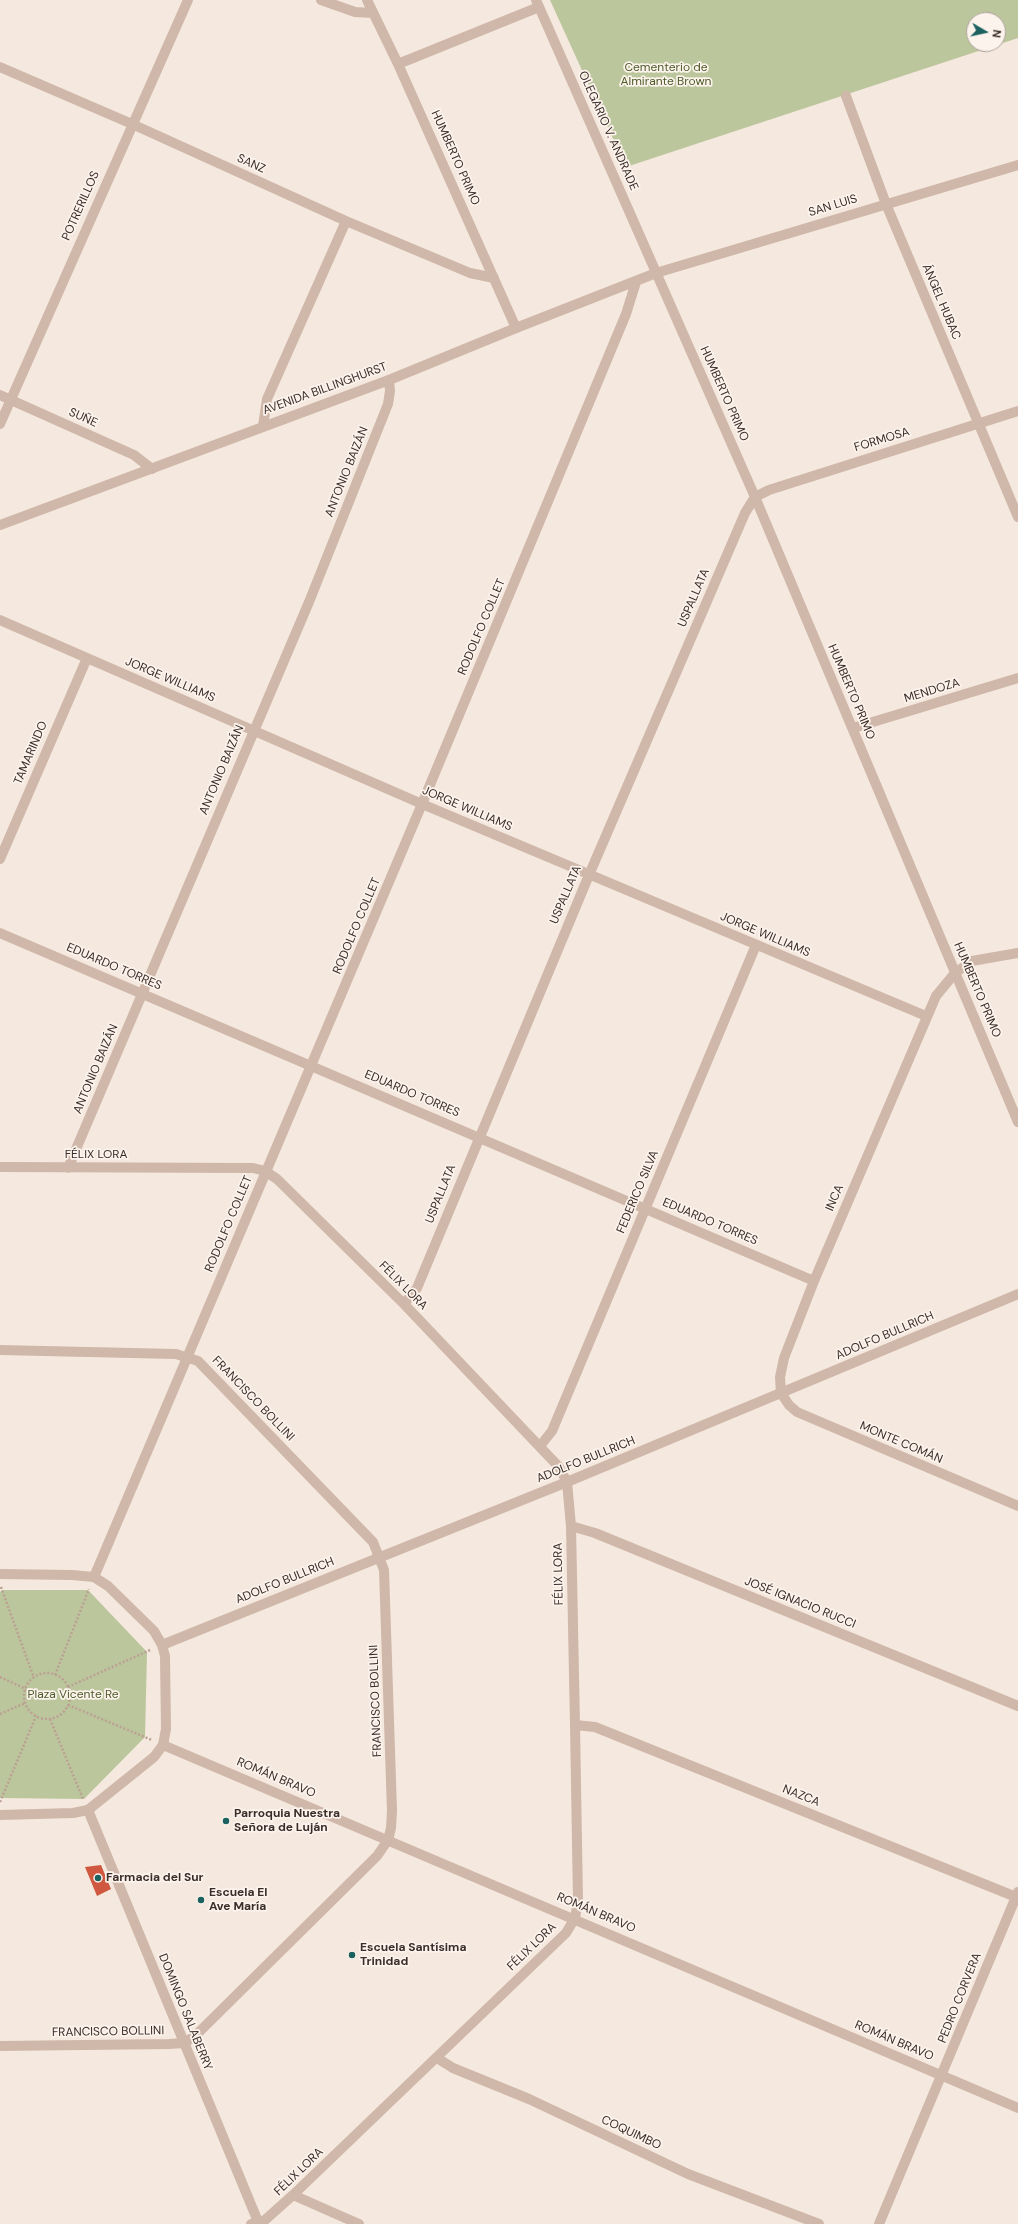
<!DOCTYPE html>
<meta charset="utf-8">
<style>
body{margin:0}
#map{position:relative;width:1018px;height:2224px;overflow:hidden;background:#f5e8de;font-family:"DM Sans",sans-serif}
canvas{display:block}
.north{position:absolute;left:966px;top:12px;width:40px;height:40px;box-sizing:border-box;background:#fcf3ec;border:1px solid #afa49e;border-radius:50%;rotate:99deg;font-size:11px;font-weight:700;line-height:16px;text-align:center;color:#3b2d29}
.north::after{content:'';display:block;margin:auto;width:14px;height:18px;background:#1a6160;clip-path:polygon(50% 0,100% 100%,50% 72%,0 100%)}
</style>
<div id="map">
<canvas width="1018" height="2224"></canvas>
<div class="north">N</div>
</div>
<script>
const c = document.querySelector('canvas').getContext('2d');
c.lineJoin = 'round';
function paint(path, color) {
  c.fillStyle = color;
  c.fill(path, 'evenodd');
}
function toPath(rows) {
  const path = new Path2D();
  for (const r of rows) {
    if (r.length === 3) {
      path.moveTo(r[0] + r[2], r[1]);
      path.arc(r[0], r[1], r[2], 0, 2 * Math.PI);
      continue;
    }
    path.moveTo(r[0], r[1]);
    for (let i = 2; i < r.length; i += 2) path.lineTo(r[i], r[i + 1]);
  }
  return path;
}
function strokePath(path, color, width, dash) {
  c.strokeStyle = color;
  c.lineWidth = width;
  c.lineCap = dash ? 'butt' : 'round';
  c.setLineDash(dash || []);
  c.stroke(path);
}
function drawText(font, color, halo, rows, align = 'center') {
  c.font = font + ' "DM Sans",sans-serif';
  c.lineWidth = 3.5;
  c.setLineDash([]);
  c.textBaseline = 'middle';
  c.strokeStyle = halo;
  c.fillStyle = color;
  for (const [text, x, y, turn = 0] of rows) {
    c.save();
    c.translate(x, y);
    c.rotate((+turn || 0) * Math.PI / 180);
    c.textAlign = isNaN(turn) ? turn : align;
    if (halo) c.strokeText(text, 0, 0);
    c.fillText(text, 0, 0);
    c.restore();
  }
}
const green = toPath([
 [550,0,1018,0,1018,38,626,167],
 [974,20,998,20,998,44,974,44],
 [2,1590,88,1590,147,1652,145,1737,84,1799,0,1798,0,1592]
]);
const building = toPath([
 [101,1865,111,1889,97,1896,85,1867]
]);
const path = toPath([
 [1,1587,34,1678],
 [47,1696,23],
 [55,1675,89,1589],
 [0,1677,26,1689],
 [68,1687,150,1650],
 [68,1705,152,1740],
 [0,1714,25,1703],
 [50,1719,83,1799],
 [0,1802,36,1716]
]);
const minor = toPath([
 [321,0,355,12,373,13],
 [367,0,398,64,516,328],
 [536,0,755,497,1018,1122],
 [398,64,539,7],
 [0,67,132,124,346,221,470,273,494,278],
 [846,96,886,204,1018,517],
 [0,395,134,455,152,469],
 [0,424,188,0],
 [263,426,267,399,346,221],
 [0,620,422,804,926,1016],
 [853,728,1018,678],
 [0,859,87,658],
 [0,933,814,1281],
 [1018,953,972,961,955,973,936,996,814,1281,784,1358,780,1377,781,1393,789,1405,797,1412,1018,1506],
 [0,1167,253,1168,265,1171,277,1179,404,1304,559,1467,567,1482,571,1526,575,1725,578,1901,575,1918,566,1933,293,2195,265,2220,251,2224],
 [68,1168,309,602,388,404,390,391,389,380],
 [404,1304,417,1288,589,875,745,513,755,497,769,490,1018,411],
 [0,1350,176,1354,198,1361,373,1542,384,1570,392,1811,391,1828,388,1840,377,1856,195,2036,184,2043,169,2044,0,2046],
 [540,1446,552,1431,756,945],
 [571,1526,595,1533,1018,1706],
 [575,1725,595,1727,1016,1897],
 [163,1745,1018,2108],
 [437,2058,453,2068,529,2099,688,2174,819,2224],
 [293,2195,359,2224],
 [879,2224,1018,1892]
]);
const tertiary = toPath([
 [0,525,389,380,516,328,656,273,1018,165],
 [0,1574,72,1575,94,1577,108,1586,154,1631,162,1645,165,1656,166,1729,163,1745,154,1757,88,1810,73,1813,0,1815],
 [94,1577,422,804,626,314,636,282],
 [162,1645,567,1482,1018,1294],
 [88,1810,259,2224]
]);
const markers = [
 [226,1821,4,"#1a6160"],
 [98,1878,4,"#1a6160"],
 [201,1900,4,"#1a6160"],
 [352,1955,4,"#1a6160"]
];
const parkNames = [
 ["Cementerio de",666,68],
 ["Almirante Brown",666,82],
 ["Plaza Vicente Re",73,1695]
];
const streetNames = [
 ["OLEGARIO V. ANDRADE",608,131,66],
 ["HUMBERTO PRIMO",455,158,66],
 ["SANZ",251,164,24],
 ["POTRERILLOS",81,206,-66],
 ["SAN LUIS",833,206,-17],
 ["ÁNGEL HUBAC",941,302,67],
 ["AVENIDA BILLINGHURST",325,389,-20],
 ["HUMBERTO PRIMO",724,394,66],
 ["SUÑE",83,418,24],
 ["FORMOSA",882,440,-17],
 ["ANTONIO BAIZÁN",347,472,-68],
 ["USPALLATA",694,598,-67],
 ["RODOLFO COLLET",482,627,-67],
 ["JORGE WILLIAMS",170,680,23],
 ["MENDOZA",932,691,-17],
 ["HUMBERTO PRIMO",851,692,67],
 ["TAMARINDO",31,753,-67],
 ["ANTONIO BAIZÁN",222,770,-67],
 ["JORGE WILLIAMS",467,809,23],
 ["USPALLATA",566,895,-67],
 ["RODOLFO COLLET",357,926,-67],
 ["JORGE WILLIAMS",765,935,23],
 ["EDUARDO TORRES",114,967,23],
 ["HUMBERTO PRIMO",977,990,67],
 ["ANTONIO BAIZÁN",96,1069,-67],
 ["EDUARDO TORRES",412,1094,23],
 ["FÉLIX LORA",96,1155],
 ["FEDERICO SILVA",638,1192,-67],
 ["USPALLATA",441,1194,-68],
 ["INCA",835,1198,-67],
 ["EDUARDO TORRES",710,1222,23],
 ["RODOLFO COLLET",229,1224,-67],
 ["FÉLIX LORA",403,1286,45],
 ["ADOLFO BULLRICH",885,1336,-23],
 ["FRANCISCO BOLLINI",253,1399,46],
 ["MONTE COMÁN",901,1443,23],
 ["ADOLFO BULLRICH",586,1460,-22],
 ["FÉLIX LORA",559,1574,-91],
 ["ADOLFO BULLRICH",285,1581,-22],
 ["JOSÉ IGNACIO RUCCI",800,1603,22],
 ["FRANCISCO BOLLINI",376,1701,-92],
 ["ROMÁN BRAVO",276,1778,23],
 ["NAZCA",801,1796,22],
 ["ROMÁN BRAVO",596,1913,23],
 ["FÉLIX LORA",532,1947,-44],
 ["PEDRO CORVERA",960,1998,-68],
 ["DOMINGO SALABERRY",185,2012,68],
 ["FRANCISCO BOLLINI",108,2032,-1],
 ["ROMÁN BRAVO",894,2041,23],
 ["COQUIMBO",631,2133,25],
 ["FÉLIX LORA",299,2172,-44]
];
const poiNames = [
 ["Parroquia Nuestra",234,1814],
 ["Señora de Luján",234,1828],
 ["Farmacia del Sur",106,1878],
 ["Escuela El",209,1893],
 ["Ave María",209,1907],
 ["Escuela Santísima",360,1948],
 ["Trinidad",360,1962]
];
paint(green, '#bbc69c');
paint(building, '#d05841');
strokePath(path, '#bba093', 2.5, [2, 2]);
strokePath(minor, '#cfb7a9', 10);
strokePath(tertiary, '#cfb7a9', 10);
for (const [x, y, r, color] of markers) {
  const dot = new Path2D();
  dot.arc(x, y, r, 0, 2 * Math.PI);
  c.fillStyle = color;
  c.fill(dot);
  strokePath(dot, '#fcf3ec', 1.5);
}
drawText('12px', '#4e5c2b', '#fcf3ec', parkNames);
drawText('12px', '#3b2d29', '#fcf3ec', streetNames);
drawText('bold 12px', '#3b2d29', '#fcf3ec', poiNames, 'left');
</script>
